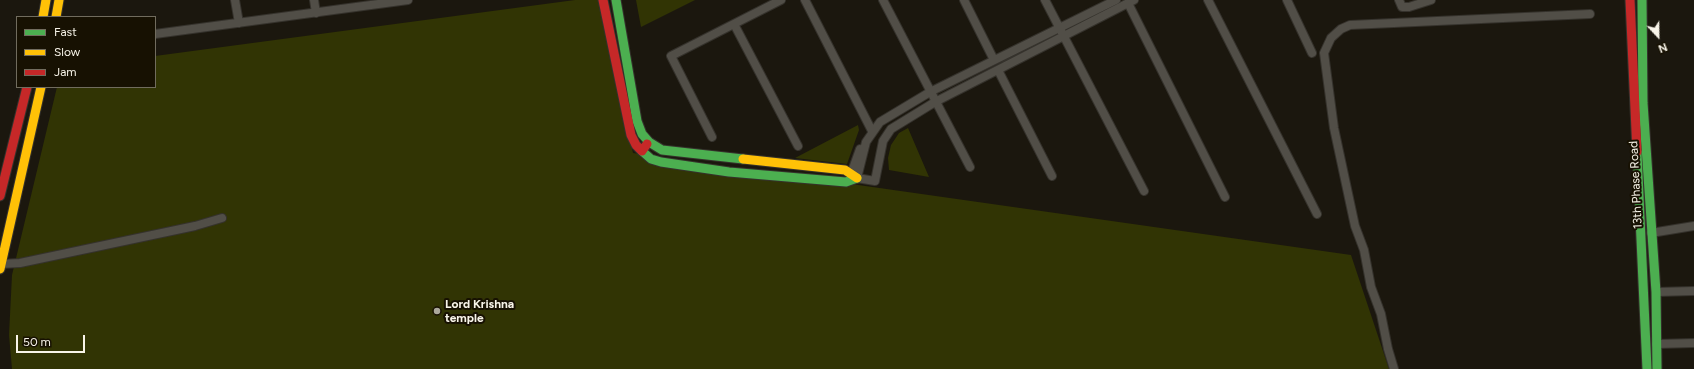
<!DOCTYPE html>
<style>
body{margin:0}
#map{position:relative;width:1694px;height:369px;overflow:hidden;background:#1b170e;font-family:Figtree,sans-serif}
canvas{display:block}
.legend{position:absolute;left:16px;top:16px;width:140px;height:72px;box-sizing:border-box;background:#171102;border:1px solid #716c5e;margin:0;padding:5px 7px;list-style:none;font-size:12px;color:#f8f4e9}
.legend li{display:flex;align-items:center;gap:8px;height:20px}
.legend b{width:20px;border:1px solid #716c5e}
.north{position:absolute;left:1638px;top:16px;width:40px;height:40px;-webkit-text-stroke:3px #171102;paint-order:stroke;rotate:158deg;font-size:11px;font-weight:700;line-height:16px;text-align:center;color:#f8f4e9}
.north::after{content:'';display:block;margin:auto;width:14px;height:18px;background:#f8f4e9;clip-path:polygon(50% 0,100% 100%,50% 72%,0 100%)}
.scale{position:absolute;left:16px;top:335px;width:69px;height:18px;box-sizing:border-box;border:2px solid #f8f4e9;border-top:0;padding-left:5px;font-size:12px;line-height:14px;white-space:nowrap;color:#f8f4e9;-webkit-text-stroke:3px #171102;paint-order:stroke}
</style>
<div id="map">
<canvas width="1694" height="369"></canvas>
<ul class="legend">
<li><b style="height:5px;background:#4caf50"></b>Fast</li>
<li><b style="height:5px;background:#ffc107"></b>Slow</li>
<li><b style="height:5px;background:#c62828"></b>Jam</li>
</ul>
<div class="north">N</div>
<div class="scale">50 m</div>
</div>
<script>
const c = document.querySelector('canvas').getContext('2d');
c.lineJoin = 'round';
function paint(path, color) {
  c.fillStyle = color;
  c.fill(path, 'evenodd');
}
function toPath(rows) {
  const path = new Path2D();
  for (const r of rows) {
    path.moveTo(r[0], r[1]);
    for (let i = 2; i < r.length; i += 2) path.lineTo(r[i], r[i + 1]);
  }
  return path;
}
function strokePath(path, color, width, dash) {
  c.strokeStyle = color;
  c.lineWidth = width;
  c.lineCap = dash ? 'butt' : 'round';
  c.setLineDash(dash || []);
  c.stroke(path);
}
function drawText(font, color, halo, rows, align = 'center') {
  c.font = font + ' Figtree,sans-serif';
  c.lineWidth = 4;
  c.setLineDash([]);
  c.textBaseline = 'middle';
  c.strokeStyle = halo;
  c.fillStyle = color;
  for (const [text, x, y, turn = 0] of rows) {
    c.save();
    c.translate(x, y);
    c.rotate((+turn || 0) * Math.PI / 180);
    c.textAlign = isNaN(turn) ? turn : align;
    if (halo) c.strokeText(text, 0, 0);
    c.fillText(text, 0, 0);
    c.restore();
  }
}
const green = toPath([
 [575,0,598,0,633,153,1351,255,1389,369,12,369,9,335,12,275,57,87,155,87,155,56],
 [636,0,695,0,641,27],
 [858,125,859,130,847,164,795,158],
 [908,128,929,177,889,170,888,158,891,145,899,133]
]);
const street = toPath([
 [235,0,239,23],
 [314,0,316,13],
 [805,0,872,131],
 [883,0,970,167],
 [964,0,994,60],
 [1045,0,1144,191],
 [1116,0,930,92,880,122,866,142,857,178,875,181,883,141,891,129,935,102,1134,0],
 [1208,0,1317,214],
 [1287,0,1312,53],
 [1399,0,1402,7,1409,7,1431,0],
 [1128,3,1225,197],
 [734,24,798,146],
 [155,34,408,0],
 [998,70,1052,176],
 [712,137,671,56,781,0],
 [851,174,860,149],
 [1651,233,1694,226],
 [1,264,20,263,195,226,222,218],
 [1656,292,1694,291],
 [1656,344,1694,343],
 [1394,369,1388,349,1381,314,1371,287,1364,250,1355,226,1334,128,1324,53,1331,38,1341,29,1350,25,1590,14]
]);
const fast = toPath([
 [616,0,637,121,642,134,649,142,662,150,743,159],
 [1642,0,1643,103,1656,292,1657,369],
 [642,151,651,159,661,162,729,172,846,182,857,178],
 [1637,152,1647,369]
]);
const slow = toPath([
 [43,17,46,0],
 [56,17,59,0],
 [743,159,845,170,857,178],
 [0,269,41,87]
]);
const jam = toPath([
 [603,0,631,135,636,145,642,151,647,144],
 [1630,0,1637,152],
 [0,196,27,87]
]);
const markers = [
 [437,311,4,"#aba79c"]
];
const streetNames = [
 ["13th Phase Road",1636,185,-93]
];
const poiNames = [
 ["Lord Krishna",445,304],
 ["temple",445,318]
];
paint(green, '#313404');
strokePath(street, '#35322c', 10);
strokePath(fast, '#35322c', 11);
strokePath(slow, '#35322c', 11);
strokePath(jam, '#35322c', 11);
strokePath(street, '#514e47', 8);
strokePath(fast, '#4caf50', 9);
strokePath(slow, '#ffc107', 9);
strokePath(jam, '#c62828', 9);
for (const [x, y, r, color] of markers) {
  const dot = new Path2D();
  dot.arc(x, y, r, 0, 2 * Math.PI);
  c.fillStyle = color;
  c.fill(dot);
  strokePath(dot, '#171102', 1.5);
}
drawText('12px', '#f8f4e9', '#171102', streetNames);
drawText('bold 12px', '#f8f4e9', '#171102', poiNames, 'left');
</script>
